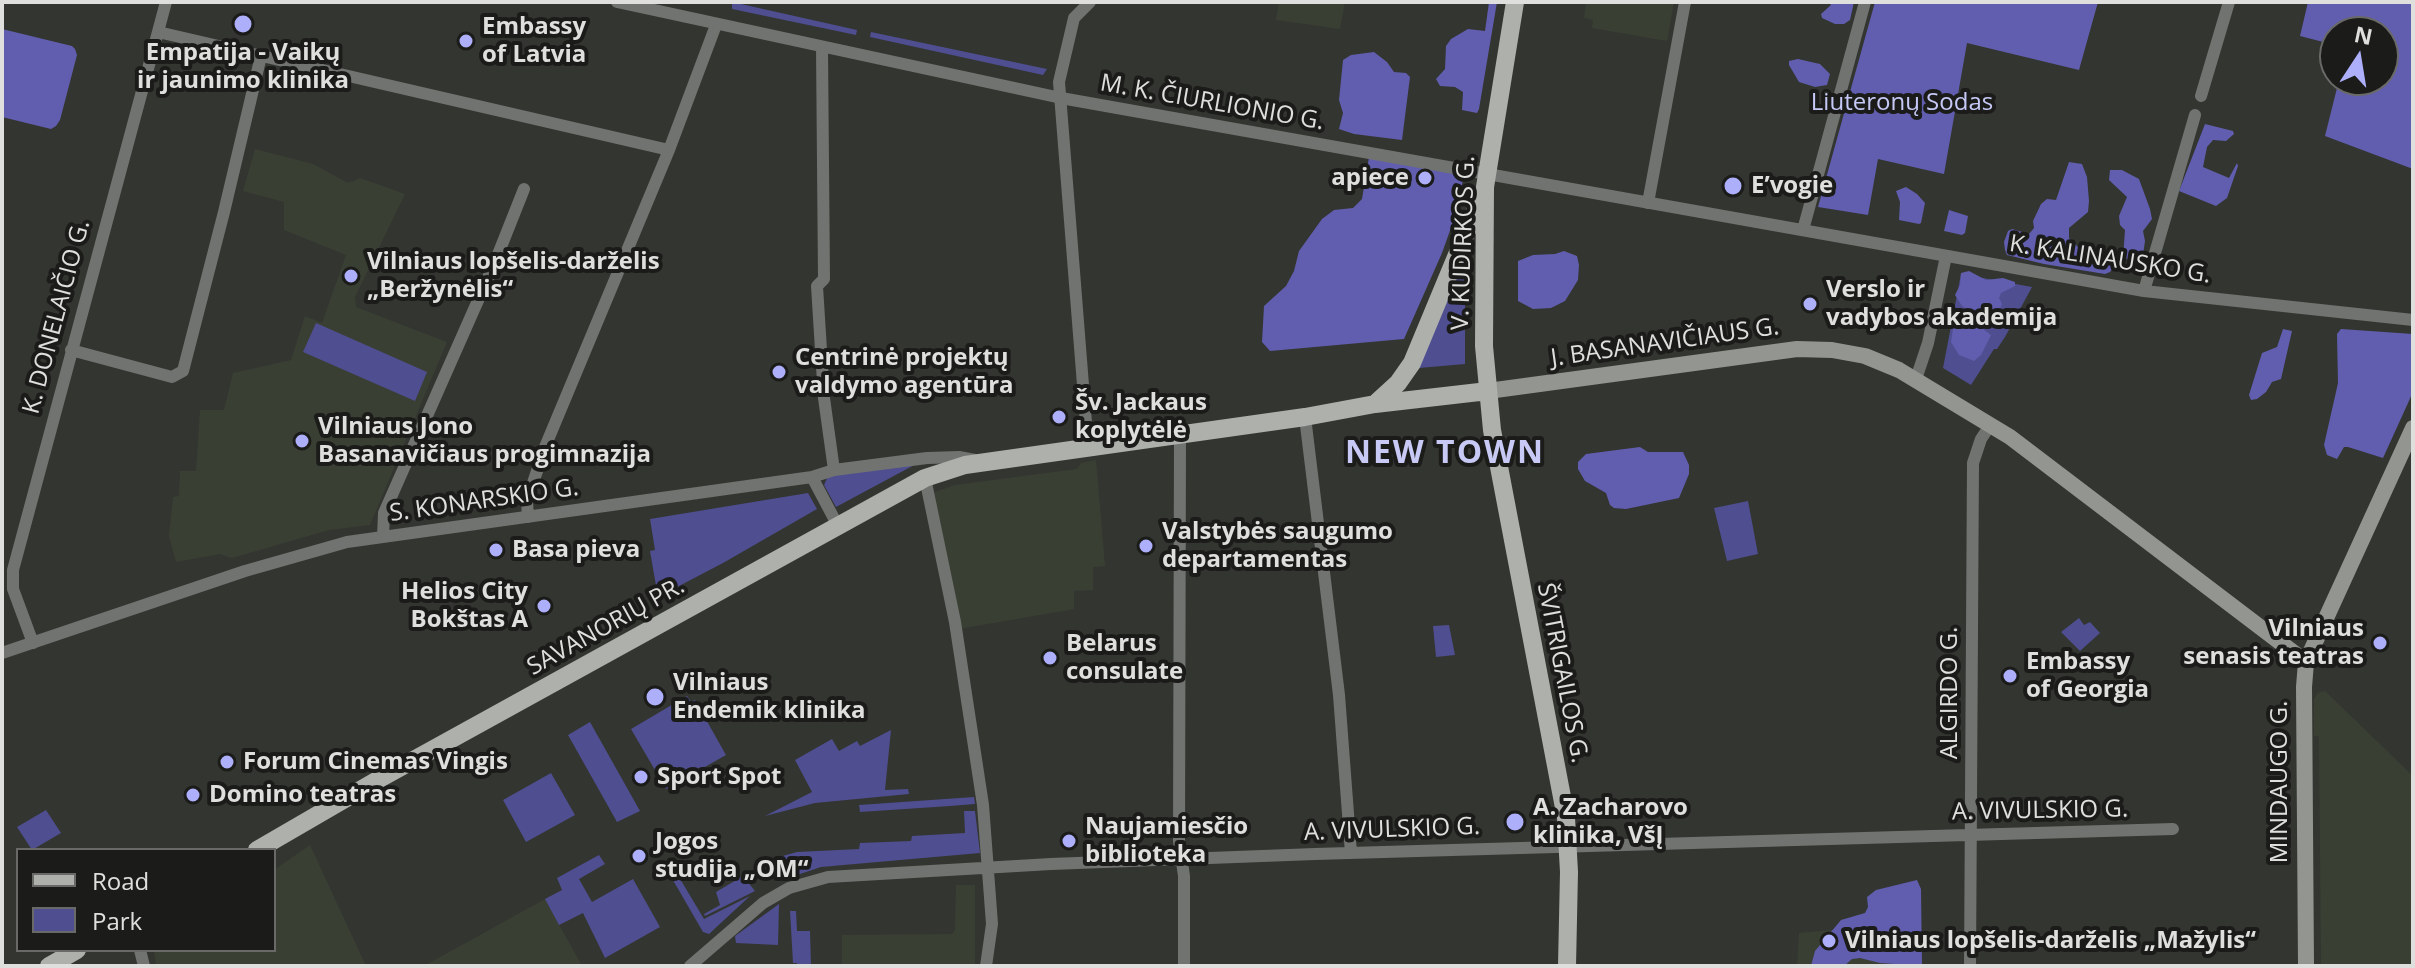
<!DOCTYPE html>
<meta charset="utf-8">
<style>
body{margin:0}
#map{position:relative;width:2415px;height:968px;overflow:hidden;background:#333530;font-family:"Open Sans",sans-serif}
canvas{display:block}
.frame{position:absolute;inset:0;border:4px solid #dfe0dd;pointer-events:none}
.legend{position:absolute;left:16px;top:848px;width:260px;height:104px;box-sizing:border-box;background:#1b1c1a;border:2px solid #696a68;margin:0;padding:10px 14px;list-style:none;font-size:24px;color:#dfe0dd}
.legend li{display:flex;align-items:center;gap:16px;height:40px}
.legend b{width:40px;border:2px solid #696a68}
.north{position:absolute;left:2319px;top:16px;width:80px;height:80px;box-sizing:border-box;background:#1b1c1a;border:2px solid #696a68;border-radius:50%;rotate:12deg;font-size:22px;font-weight:700;line-height:32px;text-align:center;color:#dfe0dd}
.north::after{content:'';display:block;margin:auto;width:28px;height:36px;background:#adaffb;clip-path:polygon(50% 0,100% 100%,50% 72%,0 100%)}
</style>
<div id="map">
<canvas width="2415" height="968"></canvas>
<div class="frame"></div>
<ul class="legend">
<li><b style="height:10px;background:#adb0ab"></b>Road</li>
<li><b style="height:22px;background:#4f4e90"></b>Park</li>
</ul>
<div class="north">N</div>
</div>
<script>
const c = document.querySelector('canvas').getContext('2d');
c.lineJoin = 'round';
function paint(path, color) {
  c.fillStyle = color;
  c.fill(path, 'evenodd');
}
function toPath(rows) {
  const path = new Path2D();
  for (const r of rows) {
    path.moveTo(r[0], r[1]);
    for (let i = 2; i < r.length; i += 2) path.lineTo(r[i], r[i + 1]);
  }
  return path;
}
function strokePath(path, color, width, dash) {
  c.strokeStyle = color;
  c.lineWidth = width;
  c.lineCap = dash ? 'butt' : 'round';
  c.setLineDash(dash || []);
  c.stroke(path);
}
function drawText(font, color, halo, rows, align = 'center') {
  c.font = font + ' "Open Sans",sans-serif';
  c.lineWidth = 8;
  c.setLineDash([]);
  c.textBaseline = 'middle';
  c.strokeStyle = halo;
  c.fillStyle = color;
  for (const [text, x, y, turn = 0] of rows) {
    c.save();
    c.translate(x, y);
    c.rotate((+turn || 0) * Math.PI / 180);
    c.textAlign = isNaN(turn) ? turn : align;
    if (halo) c.strokeText(text, 0, 0);
    c.fillText(text, 0, 0);
    c.restore();
  }
}
const built = toPath([
 [1279,2,1345,2,1340,29,1276,20],
 [1586,2,1674,2,1667,41,1592,28,1593,20,1584,18],
 [255,149,313,164,348,183,360,178,405,194,355,297,356,307,447,342,370,525,329,530,232,558,220,554,176,562,169,536,173,497,179,496,180,471,196,471,200,410,224,410,233,373,291,360,305,316,322,323,346,255,284,230,284,202,243,191],
 [1096,460,1105,566,1093,567,1093,590,1074,591,1074,609,959,629,933,496,935,492,955,485,1077,469,1081,463],
 [2325,691,2413,776,2413,966,2321,966,2319,736,2314,736,2314,699,2318,693],
 [310,845,366,966,156,966,154,950,274,950,274,870],
 [956,885,975,885,975,966,842,966,842,935,952,934,955,930],
 [545,899,582,966,424,966],
 [1832,930,1891,950,1891,966,1797,966,1799,933]
]);
const green = toPath([
 [732,2,857,30,856,35,732,9],
 [871,32,1047,69,1043,75,870,37],
 [1465,255,1465,364,1419,368],
 [1961,274,2032,287,2005,337,1997,349,1994,349,1971,385,1943,368],
 [316,323,427,372,415,401,303,352],
 [918,463,836,507,824,485,828,476],
 [808,493,817,509,723,563,658,597,650,551,655,550,650,519],
 [1748,501,1758,554,1727,561,1714,508],
 [2079,618,2084,625,2090,622,2100,633,2080,651,2061,632],
 [1449,625,1455,655,1436,657,1433,626],
 [687,696,691,702,695,700,726,755,666,789,631,729],
 [590,722,640,811,617,822,568,735],
 [891,730,885,790,908,789,909,794,815,803,765,816,812,792,795,760,832,739,839,751,857,741,860,746],
 [551,773,575,815,526,842,503,800],
 [974,797,975,804,950,806,860,812,859,805],
 [46,810,61,833,32,850,17,827],
 [964,811,975,811,980,853,821,867,791,877,779,857,797,852,859,849,860,843,911,841,912,836,965,833],
 [599,855,605,864,579,879,592,902,633,879,660,927,605,958,583,913,559,925,545,899,562,890,557,878],
 [676,872,704,919,750,896,709,934,703,932,670,875],
 [743,876,755,891,705,916,704,914,720,905,716,892],
 [779,904,778,945,736,943,735,936],
 [790,911,796,911,797,931,810,931,811,966,797,966,797,963,793,963]
]);
const forest = toPath([
 [1489,2,1497,2,1479,109,1477,113,1462,110,1463,92,1455,87,1440,86,1436,79,1445,69,1446,46,1451,39,1468,29,1485,31],
 [1829,2,1854,2,1850,20,1844,24,1835,24,1822,18,1821,14,1831,5],
 [1875,2,2098,2,2079,70,1967,43,1944,174,1878,159,1868,215,1818,207],
 [2308,2,2413,2,2413,169,2325,136,2339,80,2383,80,2383,32,2335,32,2335,45,2300,36],
 [2,29,72,46,75,49,77,55,60,120,56,126,51,129,2,117],
 [1374,52,1387,62,1394,72,1406,73,1410,77,1402,140,1354,134,1339,129,1343,113,1339,100,1343,60,1351,55],
 [1798,59,1820,64,1830,74,1827,85,1815,87,1799,82,1789,65,1789,61],
 [2205,124,2233,131,2234,134,2226,141,2213,140,2207,147,2203,167,2229,178,2237,163,2238,166,2227,198,2216,206,2179,191],
 [1369,157,1464,174,1457,211,1442,253,1404,339,1270,351,1262,342,1264,306,1286,286,1294,271,1299,251,1322,219,1334,210,1353,208,1362,199],
 [2069,162,2082,164,2087,177,2089,201,2088,212,2069,228,2069,238,2079,248,2109,260,2112,269,2110,272,2105,274,2044,264,2007,255,2005,250,2004,242,2008,231,2012,229,2029,234,2034,228,2033,221,2041,204,2047,199,2056,200],
 [2110,170,2122,170,2139,179,2150,209,2152,219,2143,231,2145,241,2143,255,2137,262,2123,258,2125,230,2120,225,2119,216,2127,197,2109,180],
 [1906,187,1917,194,1925,203,1921,223,1919,224,1899,220,1900,202,1896,191],
 [1949,210,1968,216,1965,233,1962,235,1944,231],
 [1564,251,1577,256,1579,265,1578,280,1565,301,1551,308,1533,309,1518,301,1518,261,1533,255,1555,254],
 [1969,271,1986,280,2003,278,2015,282,2015,286,2001,293,1999,298,2002,304,1997,315,1992,318,1981,320,1983,329,1991,335,1981,355,1974,361,1959,355,1951,342,1953,329,1969,319,1970,311,1962,306,1955,295,1960,285,1961,273],
 [2283,329,2292,331,2281,379,2272,382,2266,392,2257,399,2251,400,2249,395,2262,353,2277,347],
 [2341,329,2413,334,2413,392,2383,458,2348,447,2344,447,2337,459,2327,455,2324,445,2338,383,2337,334],
 [1640,447,1648,452,1683,452,1689,465,1689,474,1679,498,1626,509,1614,508,1610,505,1606,493,1585,481,1578,469,1578,462,1586,454],
 [1917,880,1921,889,1922,966,1880,963,1860,958,1852,959,1844,966,1811,966,1815,951,1841,920,1865,913,1868,907,1867,897,1876,890]
]);
const minor = toPath([
 [617,2,1061,98,2144,291,2413,320],
 [158,32,669,150],
 [822,47,824,279,817,286,824,398,834,470],
 [2201,96,2229,2],
 [1648,203,1685,2],
 [1803,230,1865,2],
 [2144,291,2195,115],
 [71,350,172,377,183,371,224,212,261,56],
 [1916,379,1928,343,1946,256],
 [1305,417,1339,695,1351,853],
 [1180,435,1179,841,1184,876,1184,966],
 [1088,448,1059,82,1074,18,1090,2],
 [812,477,838,526],
 [925,478,955,622,983,805,992,924,986,966],
 [528,517,527,501,545,447,669,150,716,25],
 [383,537,384,513,495,262,524,189],
 [33,643,13,589,13,570,166,2],
 [2,653,245,571,347,542,812,477,834,470,927,458,959,457,975,460],
 [140,950,144,966],
 [690,966,763,903,789,888,828,877,1051,864,1315,854,2173,829],
 [1970,966,1973,463,1981,439,1991,424]
]);
const secondary = toPath([
 [1488,391,1797,349,1832,350,1865,356,1899,370,2010,437,2306,662],
 [2306,966,2304,687,2306,662,2413,428]
]);
const primary = toPath([
 [1515,2,1485,187,1484,346,1492,430,1566,818,1569,872,1567,966],
 [1375,404,1398,383,1412,363,1481,197],
 [257,850,381,778,925,478,965,465,1305,417,1375,404,1488,391],
 [49,966,77,950]
]);
const markers = [
 [243,24,10,"#adaffb"],
 [466,41,8,"#adaffb"],
 [1425,178,8,"#adaffb"],
 [1733,186,10,"#adaffb"],
 [351,276,8,"#adaffb"],
 [1810,304,8,"#adaffb"],
 [779,372,8,"#adaffb"],
 [1059,417,8,"#adaffb"],
 [302,441,8,"#adaffb"],
 [1146,546,8,"#adaffb"],
 [496,550,8,"#adaffb"],
 [544,606,8,"#adaffb"],
 [2380,643,8,"#adaffb"],
 [1050,658,8,"#adaffb"],
 [2010,676,8,"#adaffb"],
 [655,697,10,"#adaffb"],
 [227,762,8,"#adaffb"],
 [641,777,8,"#adaffb"],
 [193,795,8,"#adaffb"],
 [1515,822,10,"#adaffb"],
 [1069,841,8,"#adaffb"],
 [639,856,8,"#adaffb"],
 [1829,941,8,"#adaffb"]
];
const poiNames = [
 ["Embassy",482,27],
 ["of Latvia",482,55],
 ["Empatija - Vaikų",243,53,"center"],
 ["ir jaunimo klinika",243,81,"center"],
 ["apiece",1409,178,"right"],
 ["E’vogie",1751,186],
 ["Vilniaus lopšelis-darželis",367,262],
 ["„Beržynėlis“",367,290],
 ["Verslo ir",1826,290],
 ["vadybos akademija",1826,318],
 ["Centrinė projektų",795,358],
 ["valdymo agentūra",795,386],
 ["Šv. Jackaus",1075,403],
 ["koplytėlė",1075,431],
 ["Vilniaus Jono",318,427],
 ["Basanavičiaus progimnazija",318,455],
 ["Valstybės saugumo",1162,532],
 ["departamentas",1162,560],
 ["Basa pieva",512,550],
 ["Helios City",528,592,"right"],
 ["Bokštas A",528,620,"right"],
 ["Vilniaus",2364,629,"right"],
 ["senasis teatras",2364,657,"right"],
 ["Belarus",1066,644],
 ["consulate",1066,672],
 ["Embassy",2026,662],
 ["of Georgia",2026,690],
 ["Vilniaus",673,683],
 ["Endemik klinika",673,711],
 ["Forum Cinemas Vingis",243,762],
 ["Sport Spot",657,777],
 ["Domino teatras",209,795],
 ["A. Zacharovo",1533,808],
 ["klinika, VšĮ",1533,836],
 ["Naujamiesčio",1085,827],
 ["biblioteka",1085,855],
 ["Jogos",655,842],
 ["studija „OM“",655,870],
 ["Vilniaus lopšelis-darželis „Mažylis“",1845,941]
];
const streetNames = [
 ["M. K. ČIURLIONIO G.",1212,103,10],
 ["V. KUDIRKOS G.",1464,243,-88],
 ["K. KALINAUSKO G.",2110,260,9],
 ["K. DONELAIČIO G.",57,317,-75],
 ["J. BASANAVIČIAUS G.",1665,343,-8],
 ["S. KONARSKIO G.",484,501,-8],
 ["SAVANORIŲ PR.",606,627,-29],
 ["ŠVITRIGAILOS G.",1562,673,79],
 ["ALGIRDO G.",1950,693,-90],
 ["MINDAUGO G.",2280,782,-90],
 ["A. VIVULSKIO G.",2040,811,-1],
 ["A. VIVULSKIO G.",1392,830,-2]
];
const parkNames = [
 ["Liuteronų Sodas",1902,103]
];
const districtNames = [
 ["NEW TOWN",1445,454]
];
paint(built, '#3a3f34');
paint(green, '#4f4e90');
paint(forest, '#615eaf');
strokePath(minor, '#717370', 12);
strokePath(secondary, '#939591', 16);
strokePath(primary, '#adb0ab', 18);
for (const [x, y, r, color] of markers) {
  const dot = new Path2D();
  dot.arc(x, y, r, 0, 2 * Math.PI);
  c.fillStyle = color;
  c.fill(dot);
  strokePath(dot, '#1b1c1a', 3);
}
drawText('bold 24px', '#dfe0dd', '#1b1c1a', poiNames, 'left');
drawText('24px', '#dfe0dd', '#1b1c1a', streetNames);
drawText('24px', '#c6c8f5', '#1b1c1a', parkNames);
c.letterSpacing = '2px';
drawText('bold 32px', '#c8caf5', '#1b1c1a', districtNames);
c.letterSpacing = '0px';
</script>
